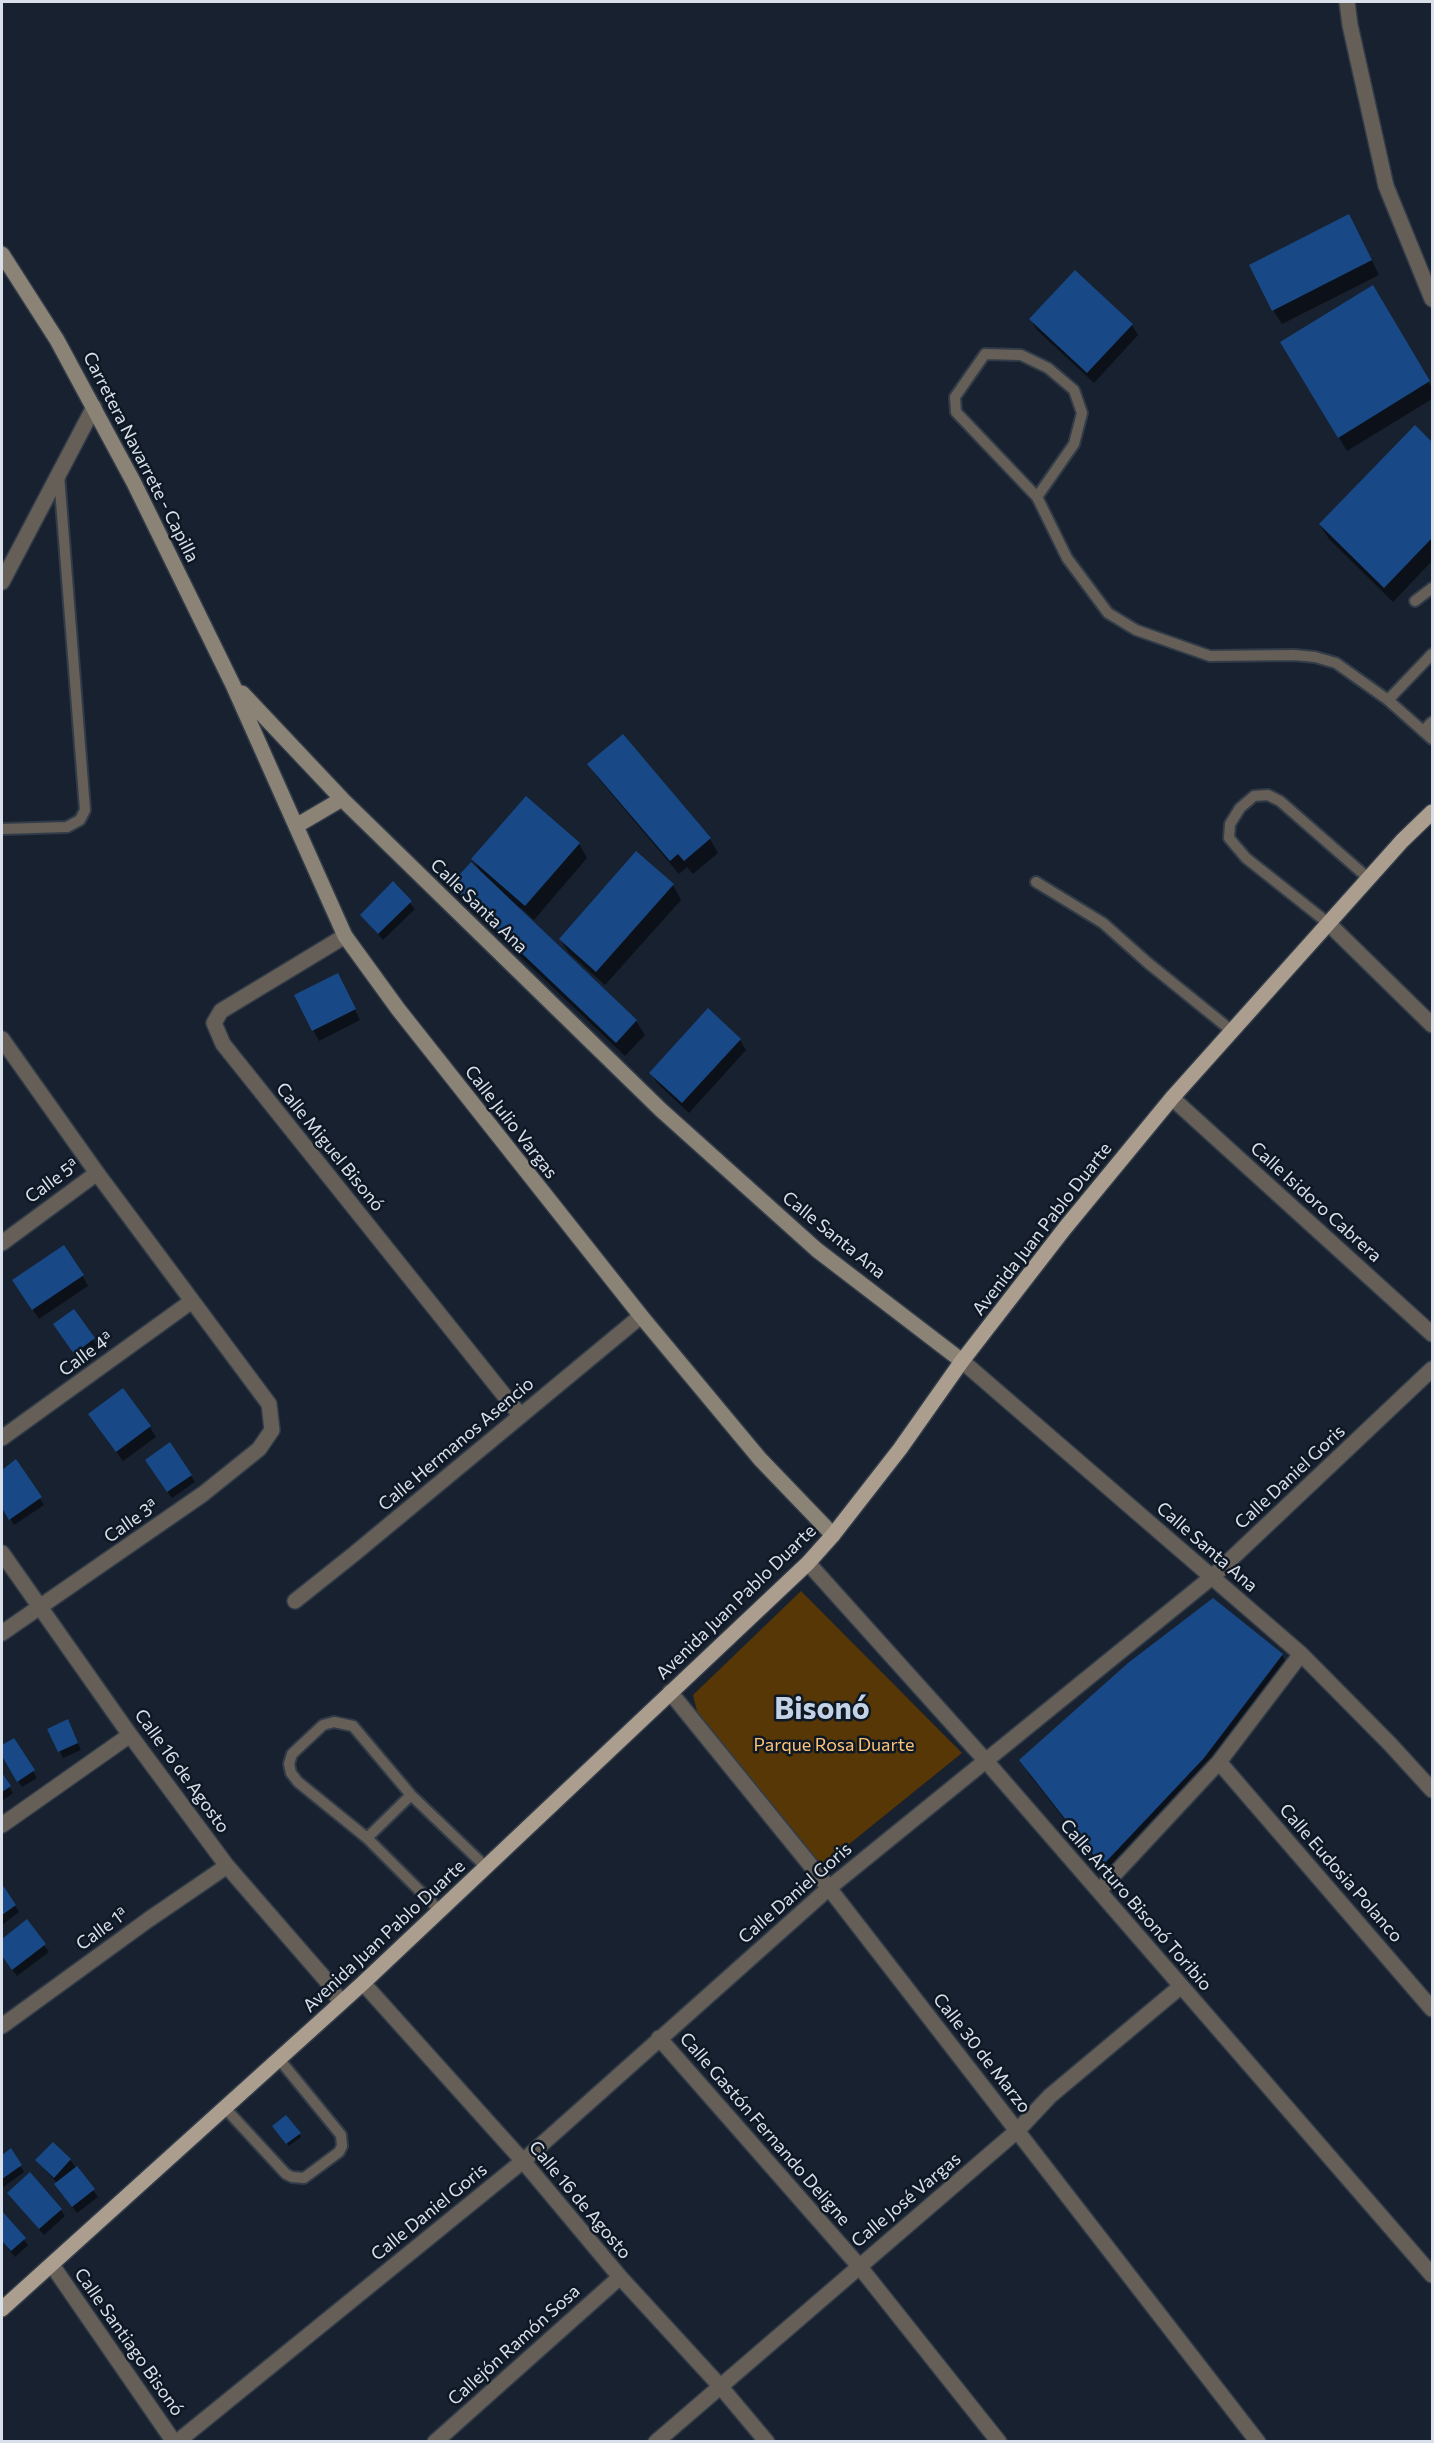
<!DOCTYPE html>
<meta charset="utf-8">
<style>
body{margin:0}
#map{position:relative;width:1434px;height:2443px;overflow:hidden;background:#17212f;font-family:Commissioner,sans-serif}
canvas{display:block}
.frame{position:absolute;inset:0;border:3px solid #d9e0ea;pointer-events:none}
</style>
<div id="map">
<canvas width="1434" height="2443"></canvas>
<div class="frame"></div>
</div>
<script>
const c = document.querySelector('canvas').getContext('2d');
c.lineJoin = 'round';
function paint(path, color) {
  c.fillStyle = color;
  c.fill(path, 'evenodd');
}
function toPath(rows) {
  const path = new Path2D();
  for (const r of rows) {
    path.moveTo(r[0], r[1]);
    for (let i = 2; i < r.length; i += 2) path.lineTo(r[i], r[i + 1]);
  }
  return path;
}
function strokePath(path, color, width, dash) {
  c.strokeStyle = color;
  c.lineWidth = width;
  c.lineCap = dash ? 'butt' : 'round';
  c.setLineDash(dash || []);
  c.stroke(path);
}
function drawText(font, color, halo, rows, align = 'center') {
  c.font = font + ' Commissioner,sans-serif';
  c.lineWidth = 5;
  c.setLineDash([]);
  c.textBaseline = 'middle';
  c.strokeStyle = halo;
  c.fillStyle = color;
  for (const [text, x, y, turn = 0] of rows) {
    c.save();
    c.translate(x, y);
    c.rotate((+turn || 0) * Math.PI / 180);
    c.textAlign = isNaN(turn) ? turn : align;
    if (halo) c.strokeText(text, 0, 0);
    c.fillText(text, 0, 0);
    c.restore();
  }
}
const green = toPath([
 [801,1591,962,1753,822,1866,698,1715,693,1695]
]);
const shadow = toPath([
 [1357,230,1379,275,1282,324,1273,310],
 [1372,288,1432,388,1432,399,1347,451,1282,343],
 [1031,320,1132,325,1138,335,1094,383,1037,330],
 [1415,427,1432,444,1432,561,1393,602,1329,539,1320,525],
 [589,764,710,839,718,853,693,874,687,867,679,874,598,778],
 [579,844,587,858,534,920,521,908,519,910,636,1021,645,1035,625,1056,460,899,452,885,481,873,473,859],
 [393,884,415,909,383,940,361,915],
 [673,885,681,900,605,985,569,953,560,939],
 [343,986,360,1020,319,1041,313,1030],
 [740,1040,746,1050,689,1113,657,1083,651,1073],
 [82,1275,88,1286,39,1319,20,1291],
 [74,1311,97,1346,79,1359,59,1331],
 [90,1415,149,1426,156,1437,123,1461],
 [170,1444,195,1482,172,1498,150,1467],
 [16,1461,44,1505,14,1525,2,1506,2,1471],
 [1282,1655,1290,1669,1111,1879,1029,1774,1021,1760],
 [71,1728,81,1750,63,1758,49,1730],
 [14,1740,37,1778,22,1787,2,1754,2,1747],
 [2,1775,13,1793,2,1801],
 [2,1886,19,1912,2,1925],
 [27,1922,49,1952,17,1976,2,1956,2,1941],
 [276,2129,299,2134,301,2137,289,2146],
 [54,2144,70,2160,98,2197,77,2213,60,2191,57,2183,37,2161],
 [11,2151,24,2172,2,2188,2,2156],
 [9,2193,61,2210,65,2216,44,2235],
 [2,2213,28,2245,15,2257,2,2241]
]);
const building = toPath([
 [1349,214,1372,260,1272,311,1249,265],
 [1075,270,1133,324,1087,373,1029,319],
 [1373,285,1430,381,1338,438,1280,342],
 [1415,425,1432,442,1432,538,1384,588,1319,524],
 [623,734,711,838,684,861,678,854,670,861,587,764],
 [526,796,580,843,525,906,471,859],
 [636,851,674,884,596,972,559,939],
 [471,862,637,1020,616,1043,450,885],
 [393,881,412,901,378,934,360,915],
 [338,973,356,1009,312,1031,294,995],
 [708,1008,741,1039,682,1103,649,1073],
 [64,1245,84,1275,32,1310,12,1280],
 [74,1309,95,1338,74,1354,53,1324],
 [123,1388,151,1426,116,1452,88,1414],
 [170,1442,192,1475,167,1492,145,1460],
 [16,1459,42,1497,9,1520,2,1508,2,1470],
 [1213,1598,1283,1654,1204,1758,1102,1866,1019,1760,1128,1663],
 [68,1719,78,1743,58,1752,47,1729],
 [14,1738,35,1770,17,1782,2,1756,2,1745],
 [2,1773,11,1786,2,1792],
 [2,1884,16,1905,2,1915],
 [27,1919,46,1944,12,1970,2,1956,2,1939],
 [286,2115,301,2133,286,2144,272,2126],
 [53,2142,71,2159,54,2178,35,2160],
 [11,2148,22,2165,2,2179,2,2155],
 [77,2166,95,2189,72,2207,54,2184],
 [30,2172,62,2209,39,2229,7,2193],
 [2,2211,26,2238,11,2251,2,2241]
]);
const service = toPath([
 [1037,497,1074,444,1082,413,1074,390,1048,368,1021,355,985,354,955,397,956,412,1037,497,1067,558,1108,613,1136,630,1210,656,1294,655,1315,657,1336,663,1388,700,1432,739],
 [1415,601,1432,588],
 [1388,700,1432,654],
 [1424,730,1432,722],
 [2,829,67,827,80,820,85,810,59,475],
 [1036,882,1103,923,1148,963,1232,1031],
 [1328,923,1246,858,1229,838,1230,824,1240,808,1254,796,1268,795,1280,801,1368,878],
 [367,1838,411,1795],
 [440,1911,367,1838,298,1782,291,1773,289,1764,292,1754,323,1725,334,1722,353,1726,411,1795,486,1867],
 [225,2108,286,2174,292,2177,304,2178,339,2152,342,2146,341,2135,279,2059]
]);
const minor = toPath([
 [1347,2,1350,25,1386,186,1432,299],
 [2,582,94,407],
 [1328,923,1432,1025],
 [345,936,221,1011,214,1023,223,1044,520,1415],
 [2,1039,97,1173,269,1404,272,1430,259,1449,203,1494,2,1633],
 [1172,1098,1432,1334],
 [2,1243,97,1173],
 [962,1361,1301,1654,1390,1744,1432,1790],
 [2,1438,192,1301],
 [2,1553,130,1735,227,1866,326,1980,341,2003],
 [295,1601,354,1554,641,1316],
 [670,1692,829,1888,1258,2442],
 [1219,1762,1432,2009],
 [2,1825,130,1735],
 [1099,1891,1219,1762,1301,1654],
 [363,1983,523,2161,620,2277,720,2386,767,2442],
 [2,2026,148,1920,227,1866],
 [659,2038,859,2266,999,2442],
 [52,2265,174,2442],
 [177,2442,523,2161,829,1888,1212,1577,1432,1369],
 [435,2442,620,2277],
 [656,2442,1018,2130,1050,2096,1180,1987]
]);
const tertiary = toPath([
 [808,1563,986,1761,1432,2275]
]);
const secondary = toPath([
 [2,254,57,340,134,483,233,685,345,936,398,1009,641,1316,760,1459,833,1535],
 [242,693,342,799,661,1110,817,1250,962,1361],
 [296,826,342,799]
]);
const primary = toPath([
 [2,2309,363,1983,808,1563,833,1535,900,1449,962,1361,1065,1228,1172,1098,1402,841,1432,812]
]);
const streetNames = [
 ["Carretera Navarrete - Capilla",141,457,63],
 ["Calle Santa Ana",479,906,44],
 ["Calle Julio Vargas",511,1122,52],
 ["Calle Miguel Bisonó",330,1147,51],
 ["Calle 5ª",52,1181,-36],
 ["Calle Isidoro Cabrera",1316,1202,42],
 ["Avenida Juan Pablo Duarte",1042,1229,-52],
 ["Calle Santa Ana",834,1235,39],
 ["Calle 4ª",86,1354,-36],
 ["Calle Hermanos Asencio",456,1444,-40],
 ["Calle Daniel Goris",1290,1477,-43],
 ["Calle 3ª",131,1521,-35],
 ["Calle Santa Ana",1207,1547,41],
 ["Avenida Juan Pablo Duarte",736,1602,-44],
 ["Calle 16 de Agosto",182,1771,54],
 ["Calle Eudosia Polanco",1341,1873,49],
 ["Calle Daniel Goris",795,1893,-41],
 ["Calle Arturo Bisonó Toribio",1136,1905,49],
 ["Calle 1ª",102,1929,-36],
 ["Avenida Juan Pablo Duarte",384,1936,-43],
 ["Calle 30 de Marzo",982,2053,52],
 ["Calle Gastón Fernando Deligne",765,2129,49],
 ["Calle 16 de Agosto",580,2200,50],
 ["Calle José Vargas",906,2200,-40],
 ["Calle Daniel Goris",429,2212,-39],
 ["Calle Santiago Bisonó",129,2342,55],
 ["Callejón Ramón Sosa",514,2345,-42]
];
const parkNames = [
 ["Parque Rosa Duarte",834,1745]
];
const townNames = [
 ["Bisonó",822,1709]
];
paint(green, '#563705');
paint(shadow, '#0007');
paint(building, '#184986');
strokePath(service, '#323c49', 14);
strokePath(minor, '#323c49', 18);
strokePath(tertiary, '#323c49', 18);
strokePath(secondary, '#323c49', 18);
strokePath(primary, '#323c49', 18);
strokePath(service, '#655f58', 10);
strokePath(minor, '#655f58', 15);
strokePath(tertiary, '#655f58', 15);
strokePath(secondary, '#8c8377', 15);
strokePath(primary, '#ab9e8f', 15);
drawText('18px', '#d9e0ea', '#0e1825', streetNames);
drawText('18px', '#fcc275', '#0e1825', parkNames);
drawText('bold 30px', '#c3d2e5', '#0e1825', townNames);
</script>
